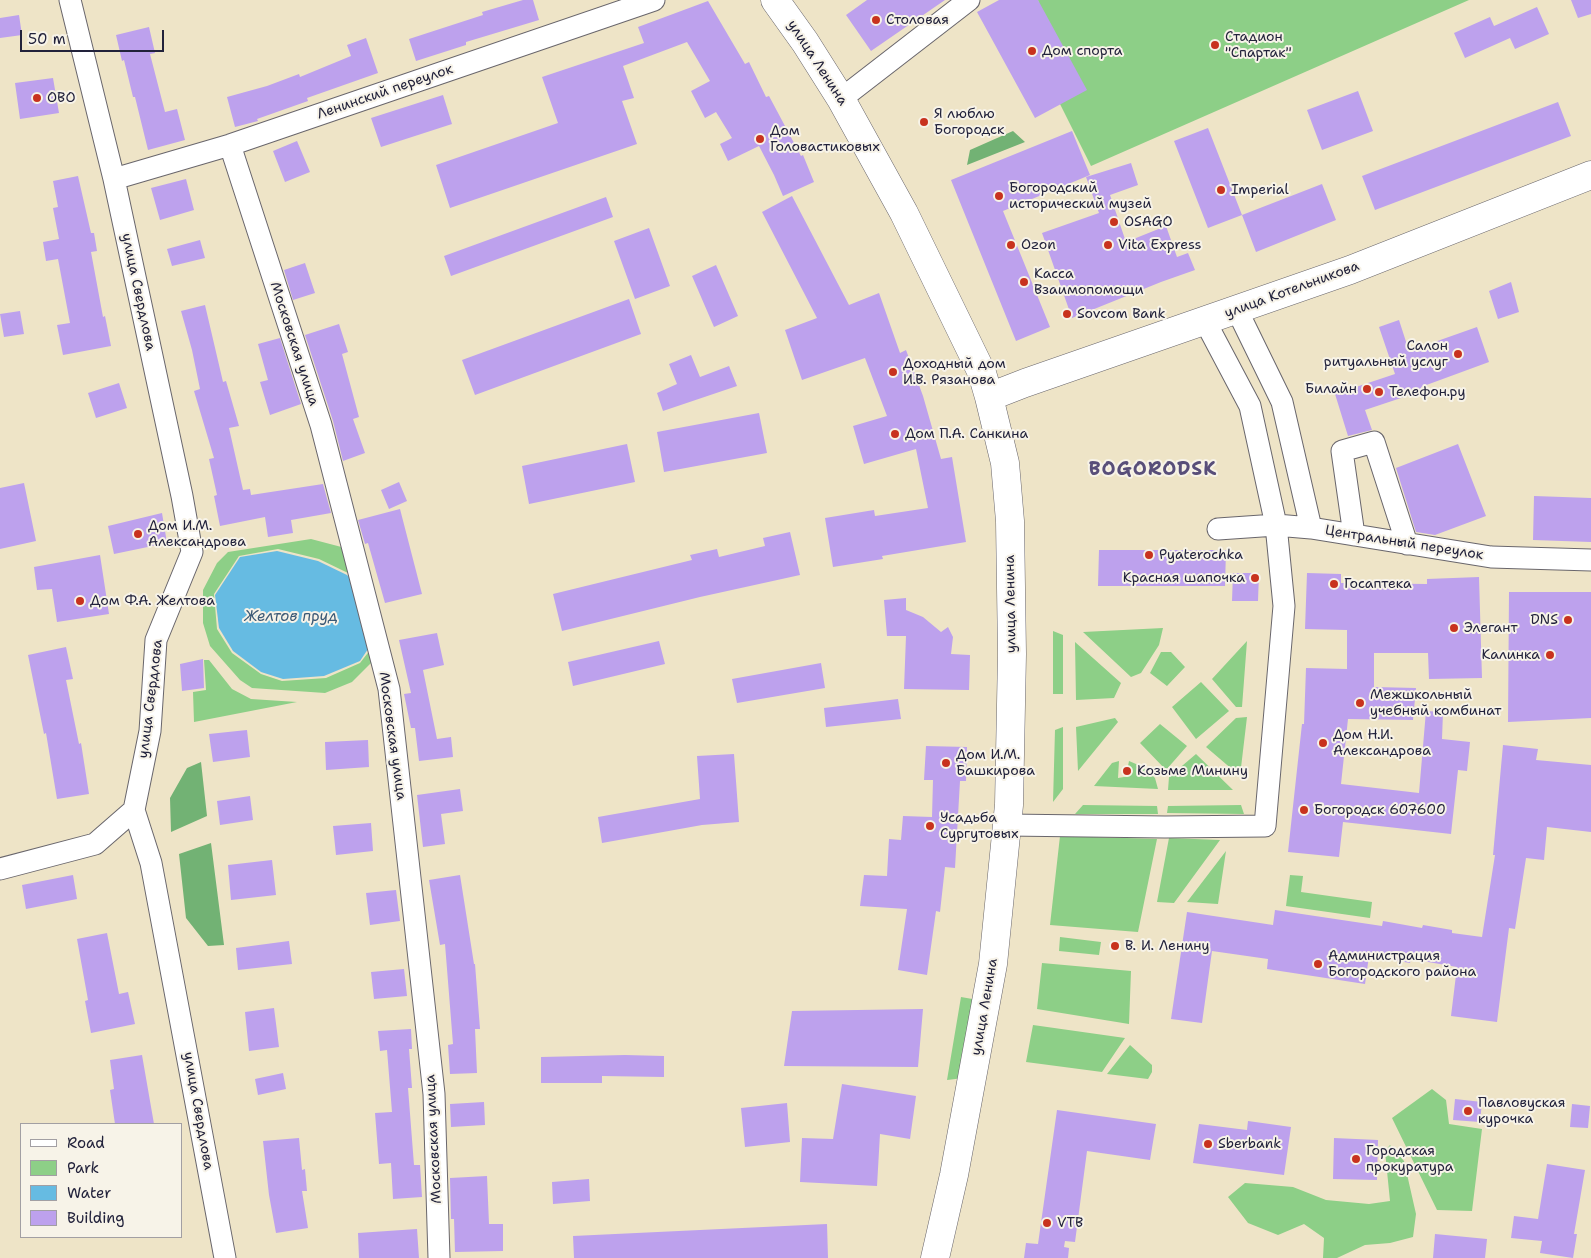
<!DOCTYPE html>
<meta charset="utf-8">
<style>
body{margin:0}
#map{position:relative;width:1591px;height:1258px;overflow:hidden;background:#eee4c7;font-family:"Shantell Sans",sans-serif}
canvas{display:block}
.legend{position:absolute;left:20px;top:1123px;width:162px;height:115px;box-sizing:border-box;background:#f7f3e8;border:1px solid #a29fa3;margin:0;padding:6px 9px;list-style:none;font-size:15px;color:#22223b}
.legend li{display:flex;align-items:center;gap:10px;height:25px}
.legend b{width:25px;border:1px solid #a29fa3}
.scale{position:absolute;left:20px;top:30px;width:144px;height:22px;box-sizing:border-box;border:2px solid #22223b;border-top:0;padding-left:6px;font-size:15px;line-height:18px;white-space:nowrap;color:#22223b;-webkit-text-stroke:4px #f7f3e8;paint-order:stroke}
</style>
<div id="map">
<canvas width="1591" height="1258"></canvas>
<ul class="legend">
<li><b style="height:6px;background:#fff"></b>Road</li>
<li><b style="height:14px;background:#8dcf87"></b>Park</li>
<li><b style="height:14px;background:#66bbe2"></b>Water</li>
<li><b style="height:14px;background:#bda1ed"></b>Building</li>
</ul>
<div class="scale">50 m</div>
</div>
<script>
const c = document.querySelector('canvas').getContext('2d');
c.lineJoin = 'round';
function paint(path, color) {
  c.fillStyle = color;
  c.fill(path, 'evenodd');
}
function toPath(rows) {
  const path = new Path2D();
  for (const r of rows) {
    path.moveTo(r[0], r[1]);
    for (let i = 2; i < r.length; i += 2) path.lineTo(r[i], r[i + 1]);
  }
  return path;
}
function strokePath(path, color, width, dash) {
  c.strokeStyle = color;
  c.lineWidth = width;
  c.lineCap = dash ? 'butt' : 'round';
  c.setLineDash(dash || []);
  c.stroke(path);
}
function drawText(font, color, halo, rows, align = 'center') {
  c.font = font + ' "Shantell Sans",sans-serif';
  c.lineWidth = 4;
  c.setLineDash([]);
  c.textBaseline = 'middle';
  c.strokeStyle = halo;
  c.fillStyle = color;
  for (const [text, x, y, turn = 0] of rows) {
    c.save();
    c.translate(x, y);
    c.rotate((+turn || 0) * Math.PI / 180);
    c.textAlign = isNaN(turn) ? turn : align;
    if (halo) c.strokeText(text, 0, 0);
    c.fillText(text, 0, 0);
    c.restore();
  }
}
const green = toPath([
 [1038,0,1469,0,1091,166,1060,104],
 [311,539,349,549,356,580,348,573,319,559,278,549,239,556,214,594,217,629,232,653,261,674,282,681,326,678,360,663,374,645,372,662,352,682,325,693,252,688,240,680,210,646,203,623,203,590,217,563,228,552],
 [1163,628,1159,645,1141,673,1131,677,1083,632],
 [1053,631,1063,635,1063,694,1053,694],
 [1247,641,1242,707,1236,707,1212,679],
 [1075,642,1121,683,1114,698,1076,700],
 [1161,652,1171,652,1185,667,1167,686,1150,673],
 [204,660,209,660,232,689,251,699,297,702,194,722,193,692,206,690],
 [1201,682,1229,711,1196,739,1172,707],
 [1247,717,1240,776,1206,747,1236,718],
 [1115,718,1118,722,1078,771,1076,727],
 [1160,724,1187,746,1166,770,1140,743],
 [1063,727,1063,789,1053,802,1055,730],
 [1196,754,1233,790,1168,790,1169,777],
 [1119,761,1118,778,1130,776,1127,771,1129,761,1143,767,1155,778,1158,789,1094,786,1112,763],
 [1083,805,1157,806,1158,814,1075,814],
 [1241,805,1244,814,1167,813,1168,806],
 [1060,836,1157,839,1138,932,1050,925],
 [1169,838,1220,840,1174,903,1157,902],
 [1226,851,1218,904,1187,902],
 [1290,875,1303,876,1301,892,1372,902,1370,918,1286,906],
 [1060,937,1101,942,1099,955,1059,951],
 [1042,963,1131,971,1129,1024,1037,1009],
 [961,997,978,1000,964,1078,947,1080],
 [1033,1025,1125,1038,1102,1072,1026,1062],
 [1130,1045,1152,1065,1152,1072,1148,1079,1107,1074],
 [1432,1089,1446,1100,1449,1124,1482,1129,1472,1211,1437,1210,1392,1118],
 [1390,1145,1404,1161,1416,1214,1413,1237,1390,1243,1365,1245,1337,1258,1323,1258,1324,1238,1304,1224,1278,1235,1248,1223,1228,1197,1245,1183,1293,1187,1326,1200,1369,1204,1390,1201,1385,1151]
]);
const forest = toPath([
 [1013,131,1025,142,967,165,970,150],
 [201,762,207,816,171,832,170,798,187,768],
 [211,843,224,945,208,946,186,918,179,854]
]);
const water = toPath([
 [277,551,318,561,347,575,356,584,372,643,360,661,324,676,283,679,261,672,233,651,219,628,215,595,240,557]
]);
const building = toPath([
 [523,0,533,0,539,20,466,42,466,45,416,61,409,39,483,15,482,12],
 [867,0,945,0,871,51,846,15],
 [999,0,1038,0,1087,90,1035,118,977,12],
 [1571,0,1591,0,1591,14,1578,18],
 [708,1,745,64,749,62,766,97,769,96,801,156,803,155,814,182,783,196,774,175,759,146,728,161,720,144,732,138,716,112,705,118,691,91,710,81,687,42,623,66,634,98,622,101,637,144,450,208,436,165,558,123,542,77,644,43,638,27],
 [1537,7,1549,34,1515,49,1510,38,1465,58,1454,33,1490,17,1494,26],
 [19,15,22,35,0,38,0,18],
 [149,27,155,53,150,54,165,112,177,109,185,140,148,150,135,97,133,97,124,60,122,61,116,35],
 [366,38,378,73,307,98,308,101,257,119,258,121,235,127,227,97,267,86,299,74,300,77,351,56,347,45],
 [53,78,59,113,20,119,15,83],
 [1358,91,1373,131,1322,150,1307,110],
 [443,95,452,124,381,147,371,118],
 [1558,102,1571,136,1375,210,1362,176],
 [1208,128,1242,215,1208,228,1174,141],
 [1072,131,1090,175,1003,211,1050,327,1016,341,951,180],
 [297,141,310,172,285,182,273,151],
 [1131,163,1138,185,1110,195,1126,242,1166,226,1177,257,1188,253,1195,270,1161,282,1072,318,1042,233,1099,213,1086,177],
 [78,176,91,233,94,233,97,251,91,252,103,317,105,316,111,346,63,355,57,325,70,323,58,259,46,261,43,242,59,239,53,208,58,207,53,181],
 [186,179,194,210,160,220,151,188],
 [1322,184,1336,220,1256,252,1242,215],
 [792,196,849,305,879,293,900,353,906,350,923,396,941,459,952,457,966,542,882,556,883,559,833,567,825,518,874,510,875,516,928,508,916,449,864,464,853,426,887,416,865,358,802,380,785,330,817,318,762,212],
 [606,197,613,217,451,276,444,256],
 [649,228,670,286,635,299,614,241],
 [200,240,205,258,172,266,167,249],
 [305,263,315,293,293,300,284,270],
 [716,265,738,316,714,327,692,276],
 [1511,282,1519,312,1498,319,1489,291],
 [629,299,641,334,475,395,462,360],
 [205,305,223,382,226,381,239,426,229,428,243,490,250,489,251,495,323,484,331,513,291,520,293,533,268,537,265,517,220,526,214,496,217,495,209,459,214,458,194,391,200,389,192,350,181,311],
 [20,311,24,334,4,337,0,314],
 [1399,320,1409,351,1477,327,1489,362,1421,387,1422,391,1365,410,1372,430,1348,436,1335,394,1395,374,1379,327],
 [339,324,348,352,342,354,359,417,353,419,365,453,343,461,333,421,305,335],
 [280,338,301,404,270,415,260,382,268,380,258,344],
 [691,355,700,377,729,366,737,386,663,411,657,393,677,384,669,364],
 [119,383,127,408,96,418,88,393],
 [759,413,767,453,664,472,657,432],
 [627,444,635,482,529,504,522,466],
 [1458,444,1486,516,1435,535,1416,532,1396,468],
 [399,482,407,501,389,509,381,490],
 [24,483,36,541,0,549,0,488],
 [1534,496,1591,498,1591,542,1533,540],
 [400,509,422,594,385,603,368,543,365,544,358,520],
 [162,513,167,543,114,554,108,526],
 [790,532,800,575,700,597,562,631,553,594,692,560,690,555,717,549,719,557,765,546,763,538],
 [1099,550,1226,550,1225,586,1098,586],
 [100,555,109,614,57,622,52,589,37,590,34,567],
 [1233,573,1259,573,1258,601,1232,601],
 [1307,573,1341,574,1341,583,1427,584,1427,579,1479,577,1482,678,1429,679,1428,653,1374,653,1374,687,1416,688,1413,720,1348,719,1341,784,1419,793,1426,711,1443,712,1442,739,1470,742,1467,771,1458,770,1451,834,1343,822,1339,857,1288,852,1302,724,1304,724,1306,668,1347,669,1347,630,1305,629],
 [1509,592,1591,592,1591,718,1508,722],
 [906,598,906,610,923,617,941,632,948,627,953,637,951,654,970,655,969,690,904,689,906,636,887,636,884,600],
 [437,633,444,665,423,670,437,739,451,737,453,757,419,761,415,728,411,728,404,694,411,693,399,640],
 [659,641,665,664,573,686,568,662],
 [66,647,73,679,66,680,79,744,81,743,89,794,57,799,46,733,44,734,28,655],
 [203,659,204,688,182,691,180,664],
 [821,663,825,688,737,703,732,679],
 [898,699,901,719,826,727,824,708],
 [247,730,250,757,213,762,209,734],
 [368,740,369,767,326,770,325,742],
 [1503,745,1538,749,1536,760,1591,765,1591,832,1547,827,1544,860,1526,858,1515,929,1509,928,1497,1022,1451,1016,1457,967,1411,959,1410,963,1369,956,1365,984,1267,969,1268,959,1212,951,1202,1023,1171,1019,1187,912,1273,925,1275,910,1382,926,1383,921,1422,928,1423,925,1452,930,1452,933,1482,937,1495,855,1493,855],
 [926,746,967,747,966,781,960,781,955,868,945,867,940,912,936,911,927,975,898,970,907,909,860,906,864,875,887,876,889,839,901,840,903,816,932,817,933,780,924,780],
 [734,754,739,822,702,825,602,843,598,817,700,799,697,756],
 [460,789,463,811,441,814,445,844,423,847,417,795],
 [250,796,253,820,220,825,217,801],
 [371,823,373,851,336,855,333,826],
 [272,860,276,895,231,900,228,865],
 [73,875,77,899,26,909,22,885],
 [460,875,474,964,475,964,480,1029,475,1029,477,1073,450,1074,448,1045,453,1044,445,944,440,945,429,880],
 [396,890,400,921,370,925,366,893],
 [107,933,119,994,128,992,135,1024,91,1033,85,1001,88,1000,77,939],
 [289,941,292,964,238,970,236,948],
 [404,969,407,996,374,999,371,972],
 [274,1008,279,1047,249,1051,245,1012],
 [923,1009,918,1067,784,1066,792,1011],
 [411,1029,412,1049,409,1049,412,1088,408,1088,414,1165,420,1165,422,1197,393,1199,391,1163,379,1164,375,1113,392,1112,387,1050,380,1051,378,1031],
 [142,1055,154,1124,115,1124,110,1090,114,1089,110,1060],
 [625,1055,664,1056,664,1077,602,1076,602,1083,541,1083,541,1057],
 [283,1073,286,1089,258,1095,255,1079],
 [842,1084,916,1096,910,1139,880,1134,877,1186,800,1182,802,1138,833,1139],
 [1455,1099,1482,1102,1480,1122,1453,1120],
 [484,1102,485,1125,451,1127,450,1104],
 [787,1103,790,1142,745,1147,741,1108],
 [1572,1104,1590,1106,1588,1128,1570,1127],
 [1057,1110,1156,1124,1150,1160,1087,1151,1075,1242,1065,1241,1064,1247,1069,1248,1068,1258,1024,1258,1026,1243,1038,1244],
 [1248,1121,1291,1127,1284,1175,1193,1163,1199,1124,1247,1130],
 [299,1138,302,1170,305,1169,307,1191,302,1191,308,1228,276,1233,269,1195,263,1141],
 [1334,1138,1378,1140,1377,1180,1333,1179],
 [1547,1164,1585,1170,1574,1234,1577,1234,1573,1258,1540,1253,1542,1241,1511,1238,1514,1216,1538,1219],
 [487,1176,489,1224,503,1224,503,1251,455,1252,454,1219,451,1219,450,1178],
 [589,1179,590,1201,553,1204,552,1182],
 [827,1224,828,1258,574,1258,573,1236],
 [417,1229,419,1258,359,1258,358,1233],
 [1435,1234,1487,1239,1485,1258,1433,1258]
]);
const street = toPath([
 [70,0,114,179,182,496,192,552,156,640,150,731,134,810,151,863,225,1258],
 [841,99,969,0],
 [230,145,321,425,389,689,434,1094,439,1258],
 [114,179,230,145,654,0],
 [1237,310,1282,402,1311,528],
 [1218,529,1276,525,1311,528,1491,557,1591,560],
 [1354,535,1342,451,1374,442,1407,544],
 [1007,825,1165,827,1265,826,1284,606,1276,525,1250,406,1205,321],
 [0,869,95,844,134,810]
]);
const secondary = toPath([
 [775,0,805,42,841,99,904,213,982,373,989,397,1005,463,1010,521,1012,654,1009,805,993,964,954,1175,935,1258],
 [989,397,1025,383,1350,270,1591,175]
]);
const markers = [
 [876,20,5,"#c8321e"],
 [1215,45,5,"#c8321e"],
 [1032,51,5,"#c8321e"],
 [37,98,5,"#c8321e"],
 [924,122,5,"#c8321e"],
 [760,139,5,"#c8321e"],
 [1221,190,5,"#c8321e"],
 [999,196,5,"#c8321e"],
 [1114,222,5,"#c8321e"],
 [1011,245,5,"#c8321e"],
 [1108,245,5,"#c8321e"],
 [1024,282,5,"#c8321e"],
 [1067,314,5,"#c8321e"],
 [1458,354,5,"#c8321e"],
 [893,372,5,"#c8321e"],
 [1367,389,5,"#c8321e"],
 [1379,392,5,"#c8321e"],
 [895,434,5,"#c8321e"],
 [138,534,5,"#c8321e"],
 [1149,555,5,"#c8321e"],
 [1255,578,5,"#c8321e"],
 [1334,584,5,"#c8321e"],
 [80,601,5,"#c8321e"],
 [1568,620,5,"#c8321e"],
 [1454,628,5,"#c8321e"],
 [1550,655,5,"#c8321e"],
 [1360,703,5,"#c8321e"],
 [1323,743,5,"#c8321e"],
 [946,763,5,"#c8321e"],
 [1127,771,5,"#c8321e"],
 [1304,810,5,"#c8321e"],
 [930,826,5,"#c8321e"],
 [1115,946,5,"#c8321e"],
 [1318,964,5,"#c8321e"],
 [1468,1111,5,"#c8321e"],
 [1208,1144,5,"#c8321e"],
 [1356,1159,5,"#c8321e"],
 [1047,1223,5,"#c8321e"]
];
const poiNames = [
 ["Столовая",886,20],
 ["Стадион",1225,37],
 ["\"Спартак\"",1225,53],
 ["Дом спорта",1042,51],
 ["ОВО",47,98],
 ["Я люблю",934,114],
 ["Богородск",934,130],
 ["Дом",770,131],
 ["Головастиковых",770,147],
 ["Богородский",1009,188],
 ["исторический музей",1009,204],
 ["Imperial",1231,190],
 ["OSAGO",1124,222],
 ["Ozon",1021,245],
 ["Vita Express",1118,245],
 ["Касса",1034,274],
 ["Взаимопомощи",1034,290],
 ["Sovcom Bank",1077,314],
 ["Салон",1448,346,"right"],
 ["ритуальный услуг",1448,362,"right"],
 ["Доходный дом",903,364],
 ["И.В. Рязанова",903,380],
 ["Билайн",1357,389,"right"],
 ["Телефон.ру",1389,392],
 ["Дом П.А. Санкина",905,434],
 ["Дом И.М.",148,526],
 ["Александрова",148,542],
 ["Pyaterochka",1159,555],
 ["Красная шапочка",1245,578,"right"],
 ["Госаптека",1344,584],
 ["Дом Ф.А. Желтова",90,601],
 ["DNS",1558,620,"right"],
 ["Элегант",1464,628],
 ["Калинка",1540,655,"right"],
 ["Межшкольный",1370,695],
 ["учебный комбинат",1370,711],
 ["Дом Н.И.",1333,735],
 ["Александрова",1333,751],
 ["Дом И.М.",956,755],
 ["Башкирова",956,771],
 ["Козьме Минину",1137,771],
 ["Богородск 607600",1314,810],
 ["Усадьба",940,818],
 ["Сургутовых",940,834],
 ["В. И. Ленину",1125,946],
 ["Администрация",1328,956],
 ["Богородского района",1328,972],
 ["Павловуская",1478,1103],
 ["курочка",1478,1119],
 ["Sberbank",1218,1144],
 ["Городская",1366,1151],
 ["прокуратура",1366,1167],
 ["VTB",1057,1223]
];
const streetNames = [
 ["улица Ленина",817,63,57],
 ["Ленинский переулок",385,92,-19],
 ["улица Котельникова",1292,290,-20],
 ["улица Свердлова",138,292,78],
 ["Московская улица",294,344,72],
 ["Центральный переулок",1404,543,9],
 ["улица Ленина",1011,604,-91],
 ["улица Свердлова",151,699,-83],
 ["Московская улица",392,736,82],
 ["улица Ленина",985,1007,-80],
 ["улица Свердлова",198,1111,80],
 ["Московская улица",434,1139,-93]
];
const waterNames = [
 ["Желтов пруд",291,617]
];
const districtNames = [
 ["BOGORODSK",1153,470]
];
paint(green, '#8dcf87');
paint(forest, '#72b274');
paint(water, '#66bbe2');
paint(building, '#bda1ed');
strokePath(street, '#69666c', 23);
strokePath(secondary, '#69666c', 29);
strokePath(street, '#fff', 21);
strokePath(secondary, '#fff', 28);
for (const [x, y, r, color] of markers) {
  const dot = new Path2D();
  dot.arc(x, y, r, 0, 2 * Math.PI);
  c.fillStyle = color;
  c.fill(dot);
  strokePath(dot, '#f7f3e8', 2);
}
drawText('14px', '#22223b', '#f7f3e8', poiNames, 'left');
drawText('14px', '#22223b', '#f7f3e8', streetNames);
drawText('italic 15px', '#3a5875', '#f7f3e8', waterNames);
c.letterSpacing = '1px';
drawText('bold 19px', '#584e79', '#f7f3e8', districtNames);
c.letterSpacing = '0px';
</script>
